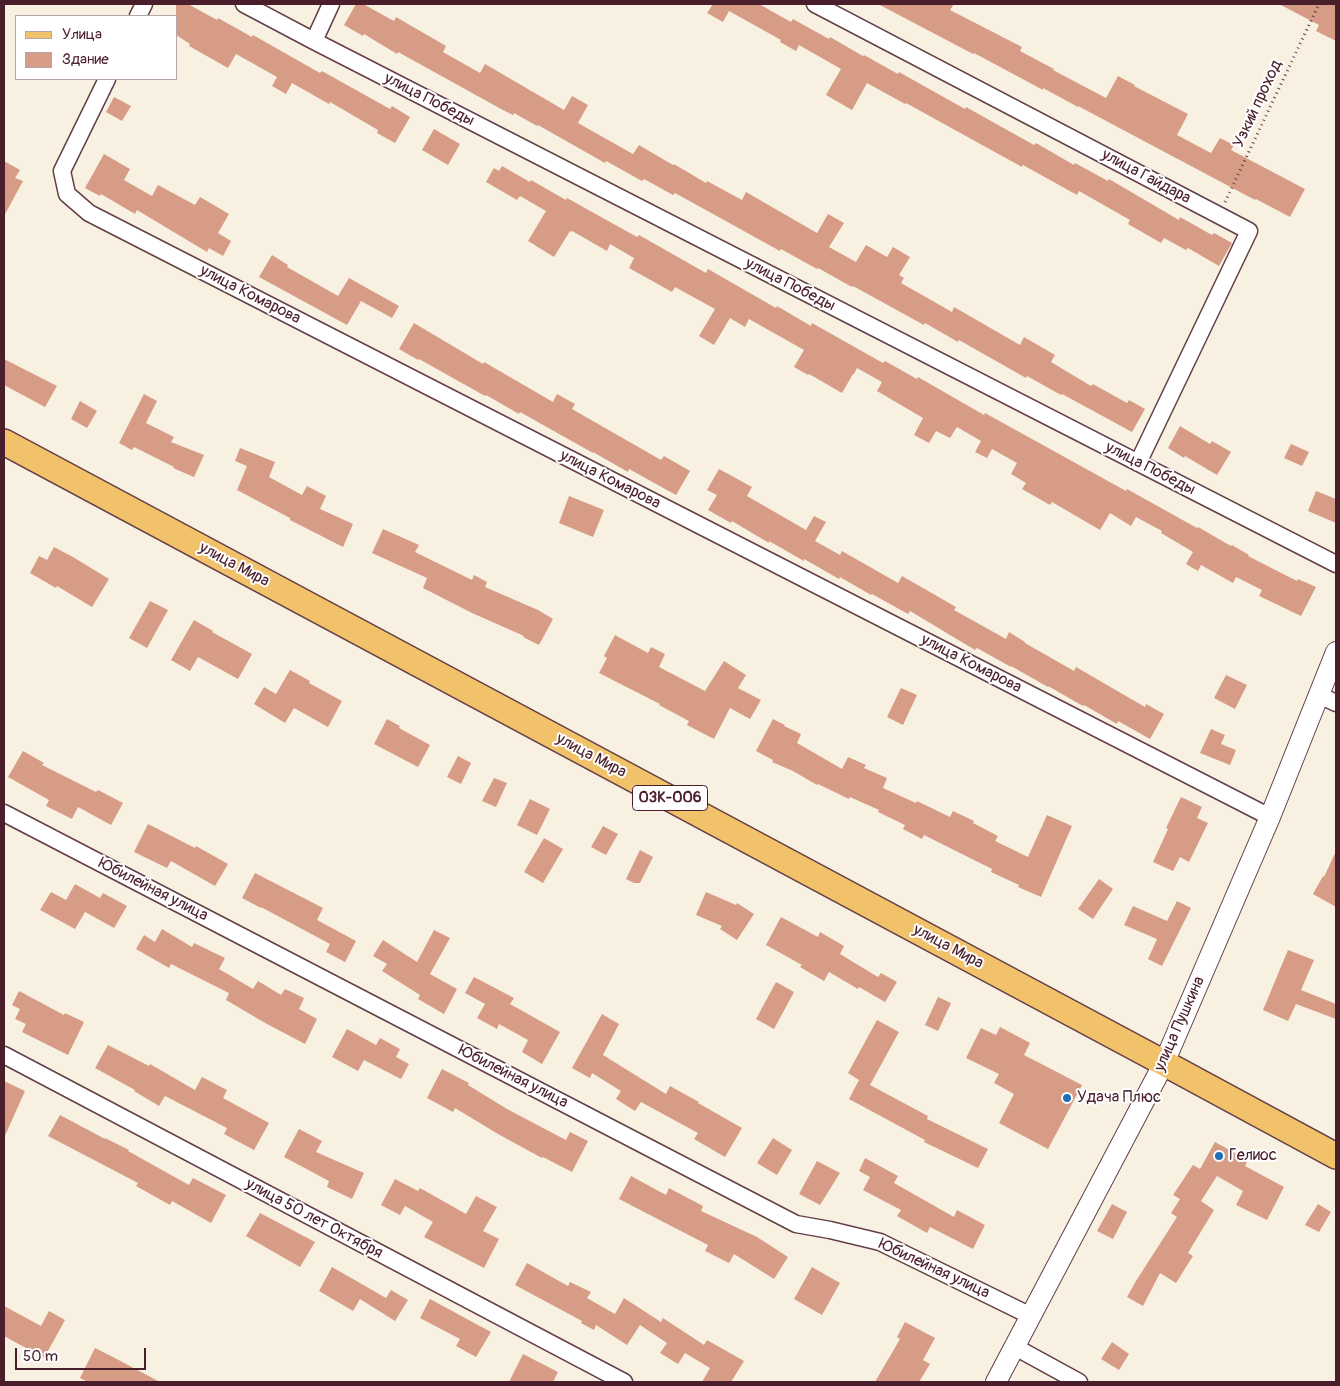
<!DOCTYPE html>
<meta charset="utf-8">
<style>
body{margin:0}
#map{position:relative;width:1340px;height:1386px;overflow:hidden;background:#f8f1e2;font-family:Pangolin,sans-serif}
canvas{display:block}
.frame{position:absolute;inset:0;border:5px solid #4a1f2b;pointer-events:none}
.legend{position:absolute;left:15px;top:15px;width:162px;height:65px;box-sizing:border-box;background:#fff;border:1px solid #b7a5aa;margin:0;padding:6px 9px;list-style:none;font-size:15px;color:#4a1f2b}
.legend li{display:flex;align-items:center;gap:10px;height:25px}
.legend b{width:25px;border:1px solid #b7a5aa}
.scale{position:absolute;left:15px;top:1348px;width:131px;height:22px;box-sizing:border-box;border:2px solid #4a1f2b;border-top:0;padding-left:6px;font-size:15px;line-height:18px;white-space:nowrap;color:#4a1f2b;-webkit-text-stroke:4px #fff;paint-order:stroke}
</style>
<div id="map">
<canvas width="1340" height="1386"></canvas>
<div class="frame"></div>
<ul class="legend">
<li><b style="height:6px;background:#f2c26a"></b>Улица</li>
<li><b style="height:14px;background:#d79c86"></b>Здание</li>
</ul>
<div class="scale">50 m</div>
</div>
<script>
const c = document.querySelector('canvas').getContext('2d');
c.lineJoin = 'round';
function paint(path, color) {
  c.fillStyle = color;
  c.fill(path, 'evenodd');
}
function toPath(rows) {
  const path = new Path2D();
  for (const r of rows) {
    path.moveTo(r[0], r[1]);
    for (let i = 2; i < r.length; i += 2) path.lineTo(r[i], r[i + 1]);
  }
  return path;
}
function strokePath(path, color, width, dash) {
  c.strokeStyle = color;
  c.lineWidth = width;
  c.lineCap = dash ? 'butt' : 'round';
  c.setLineDash(dash || []);
  c.stroke(path);
}
function drawText(font, color, halo, rows, align = 'center') {
  c.font = font + ' Pangolin,sans-serif';
  c.lineWidth = 4;
  c.setLineDash([]);
  c.textBaseline = 'middle';
  c.strokeStyle = halo;
  c.fillStyle = color;
  for (const [text, x, y, turn = 0] of rows) {
    c.save();
    c.translate(x, y);
    c.rotate((+turn || 0) * Math.PI / 180);
    c.textAlign = isNaN(turn) ? turn : align;
    if (halo) c.strokeText(text, 0, 0);
    c.fillText(text, 0, 0);
    c.restore();
  }
}
const building = toPath([
 [176,4,188,4,217,20,218,18,252,37,253,35,320,73,322,71,390,109,392,106,410,117,395,143,377,133,378,130,330,102,329,104,292,83,286,94,272,86,277,77,236,54,228,68,189,46,190,44,176,35],
 [356,4,363,4,394,21,396,17,446,46,443,52,480,73,485,64,564,110,572,96,588,105,578,123,633,154,639,145,673,165,674,164,706,183,707,181,742,200,746,192,817,233,828,214,844,223,829,247,856,262,866,245,887,257,893,247,910,257,899,275,904,278,901,283,952,312,954,307,1020,345,1024,337,1055,355,1051,362,1091,386,1093,384,1127,403,1129,400,1145,409,1132,432,1062,394,1061,395,1027,376,1026,378,959,340,958,342,925,323,924,325,853,286,852,287,818,268,817,269,781,249,780,251,675,193,673,195,644,179,642,181,606,161,605,163,538,125,537,126,514,113,513,115,501,109,398,52,397,54,364,34,363,36,344,25],
 [713,4,759,4,791,22,793,19,829,39,830,37,863,56,864,55,898,74,899,72,965,109,966,107,1034,145,1036,143,1074,165,1075,163,1108,181,1109,179,1179,220,1180,217,1212,235,1214,233,1232,243,1219,266,1188,248,1186,250,1164,238,1161,243,1128,224,1130,220,1079,191,1077,195,1023,165,1022,167,906,103,905,104,867,83,852,110,826,95,841,69,799,45,796,51,780,42,781,40,729,11,723,22,707,13],
 [878,4,954,4,950,10,1022,47,1020,51,1054,69,1053,70,1106,98,1118,76,1135,85,1134,86,1188,114,1177,135,1211,153,1220,138,1234,145,1231,150,1305,189,1290,217,1256,199,1255,200,1078,106,1078,107,1043,88,1043,90,974,53,973,54],
 [1279,4,1336,4,1336,41,1316,31,1319,25],
 [114,97,131,106,122,121,106,112],
 [434,129,460,144,448,165,422,150],
 [104,154,130,169,124,180,152,196,158,185,195,205,200,197,229,214,218,233,231,241,223,256,209,248,207,252,137,210,135,214,101,194,100,196,85,188],
 [4,161,20,170,15,178,23,181,4,216],
 [502,166,530,182,531,180,566,200,567,198,637,237,639,235,706,273,708,269,776,308,777,306,811,326,812,323,883,363,885,361,917,379,918,377,984,415,985,413,1126,491,1127,489,1197,528,1198,527,1231,546,1232,545,1249,555,1248,556,1297,581,1298,579,1316,587,1301,616,1259,596,1262,590,1236,577,1233,583,1201,565,1198,571,1186,564,1193,552,1161,533,1162,531,1136,517,1131,526,1110,513,1100,530,1052,502,1050,505,1022,489,1026,483,1011,474,1017,463,992,449,987,458,975,452,981,441,957,427,950,438,936,431,929,443,914,435,923,418,877,391,882,382,857,368,854,374,853,374,842,393,809,374,808,375,794,367,804,350,749,319,745,327,730,318,714,345,699,336,715,309,675,287,672,292,629,268,634,258,610,244,607,251,572,231,571,232,570,231,554,257,528,241,546,211,520,196,517,200,486,182,494,168,499,171],
 [272,255,288,265,287,267,338,296,349,278,399,306,392,318,361,301,347,325,259,277],
 [414,323,483,364,484,362,553,402,557,394,575,404,572,409,661,460,664,456,690,471,676,495,629,469,628,472,593,452,593,453,520,412,519,414,486,395,485,396,419,359,418,360,399,349],
 [4,359,57,386,45,407,4,385],
 [144,394,157,401,146,423,174,437,171,442,204,455,194,477,173,468,174,467,134,447,132,450,119,443],
 [80,401,97,411,87,428,71,419],
 [1180,426,1210,444,1212,441,1231,452,1217,475,1185,456,1184,458,1168,448],
 [1291,444,1309,452,1302,466,1284,458],
 [240,448,275,462,269,477,302,495,307,486,326,496,320,509,353,524,343,547,290,520,290,518,237,490,247,466,235,461],
 [719,469,752,487,747,496,806,530,814,516,826,522,815,541,840,555,842,551,898,583,902,576,956,607,954,610,1006,639,1009,632,1025,642,1025,643,1074,671,1076,667,1145,707,1146,704,1164,714,1150,739,1118,721,1117,724,1084,705,1083,706,1048,686,1048,687,1011,666,1011,667,977,648,975,650,910,611,908,614,872,594,871,595,840,577,839,579,804,559,804,561,769,541,769,543,732,521,731,523,708,510,717,495,707,490],
 [1316,491,1336,499,1336,523,1308,511],
 [569,496,604,510,593,537,559,523],
 [383,529,419,545,415,552,472,580,474,575,487,582,485,587,538,610,553,619,539,645,523,637,524,636,472,613,423,588,427,578,372,553],
 [54,547,73,557,109,579,92,607,57,586,56,588,30,573,39,556,47,560],
 [150,601,168,610,147,648,129,638],
 [194,620,213,631,212,632,252,654,238,679,198,657,190,671,171,660],
 [615,635,648,653,651,647,665,654,659,667,705,691,724,661,746,675,738,688,761,700,750,719,730,708,714,739,687,725,689,721,659,705,660,704,599,673,607,658,604,656],
 [290,670,310,681,309,683,342,701,328,727,294,708,285,723,254,704,264,687,276,694],
 [1226,675,1247,685,1235,709,1214,698],
 [901,688,917,695,903,725,887,717],
 [387,719,400,726,399,728,430,745,418,767,374,744],
 [773,719,785,725,784,726,801,734,797,743,842,769,848,757,866,765,864,768,887,778,883,788,916,803,917,801,950,817,953,811,974,821,973,823,998,836,995,841,1028,857,1047,815,1072,826,1041,897,1018,887,1019,885,991,872,992,869,924,835,922,839,903,829,905,825,878,812,879,810,850,797,849,799,818,784,817,785,793,771,772,762,773,760,756,751],
 [1211,729,1225,735,1221,744,1236,750,1230,765,1200,753],
 [23,751,44,763,42,765,96,792,98,790,123,803,111,825,78,807,72,819,46,806,49,800,8,777],
 [458,756,471,763,461,784,447,777],
 [494,778,507,783,496,807,482,801],
 [1181,797,1202,807,1197,818,1208,823,1189,862,1180,857,1173,871,1153,862,1168,829,1166,828],
 [530,799,550,809,537,835,517,825],
 [148,824,195,848,196,846,228,864,215,886,171,861,167,868,134,852],
 [603,826,618,834,606,855,591,847],
 [544,838,563,849,543,883,524,872],
 [640,850,653,857,640,883,634,883,626,879],
 [1336,851,1336,907,1313,894,1323,876,1324,877],
 [255,873,323,908,317,920,356,941,345,962,326,952,330,944,261,907,261,908,242,898],
 [1099,879,1113,889,1093,919,1078,909],
 [75,884,100,898,103,893,127,906,114,928,85,912,75,929,40,910,51,892,66,900],
 [706,892,736,905,737,903,754,914,737,940,720,929,722,926,696,915],
 [1177,901,1191,908,1162,966,1148,959,1157,939,1124,925,1133,906,1167,921],
 [781,917,818,937,820,932,844,946,840,954,878,977,881,973,897,982,885,1002,859,987,858,989,829,972,824,981,800,967,802,965,766,945],
 [162,929,192,947,194,943,225,958,219,969,253,989,258,981,281,995,285,989,304,998,299,1009,317,1019,305,1044,267,1024,226,1000,229,993,171,964,169,968,136,949,144,935,155,942],
 [434,930,450,938,430,974,457,989,444,1014,418,999,420,995,382,971,387,964,373,956,383,940,417,962],
 [1288,950,1314,960,1301,990,1336,1004,1336,1019,1296,1004,1288,1021,1263,1010],
 [474,977,514,998,510,1004,560,1032,542,1064,522,1052,528,1040,499,1024,497,1029,477,1018,485,1004,465,993],
 [776,982,794,992,774,1029,756,1019],
 [19,991,64,1015,65,1013,84,1022,68,1055,22,1032,26,1024,15,1019,20,1009,12,1005],
 [938,997,951,1003,938,1031,925,1025],
 [602,1014,619,1024,603,1055,666,1094,670,1086,699,1102,698,1103,742,1128,725,1157,694,1139,698,1133,641,1102,635,1111,616,1099,621,1091,592,1073,590,1078,572,1068],
 [877,1020,899,1032,870,1085,928,1116,927,1119,988,1149,978,1168,924,1142,925,1140,849,1099,859,1080,848,1073],
 [1000,1027,1030,1043,1024,1055,1082,1085,1048,1149,999,1123,1014,1094,994,1083,999,1074,966,1058,981,1028,996,1035],
 [347,1029,376,1045,380,1038,400,1049,396,1057,409,1064,401,1079,364,1060,358,1071,332,1057],
 [108,1045,149,1066,150,1064,195,1090,202,1077,227,1090,223,1098,269,1123,254,1150,224,1134,227,1128,165,1096,159,1106,134,1091,135,1090,95,1068],
 [442,1069,469,1083,468,1085,507,1109,566,1140,570,1132,588,1141,572,1172,543,1157,542,1158,498,1134,455,1108,453,1112,427,1098],
 [4,1081,25,1091,4,1138],
 [60,1115,105,1139,105,1138,129,1150,128,1151,189,1185,193,1178,226,1195,211,1223,172,1201,170,1205,136,1186,138,1183,48,1136],
 [299,1129,322,1141,316,1152,364,1173,352,1199,327,1187,329,1181,284,1157],
 [773,1138,792,1150,777,1175,757,1163],
 [1215,1142,1248,1160,1245,1166,1284,1187,1267,1220,1236,1205,1243,1191,1217,1176,1201,1201,1214,1210,1188,1253,1193,1256,1176,1283,1160,1273,1143,1306,1127,1297,1136,1281,1177,1217,1171,1213,1180,1199,1173,1195,1193,1165,1200,1169],
 [865,1158,898,1176,894,1183,954,1217,957,1210,985,1225,973,1249,930,1227,927,1233,897,1216,901,1210,863,1190,870,1177,859,1171],
 [817,1161,840,1173,820,1205,799,1194],
 [631,1176,666,1195,669,1188,703,1206,701,1211,757,1237,788,1257,774,1279,734,1254,729,1263,705,1251,708,1245,619,1199],
 [395,1179,418,1191,420,1188,466,1214,476,1196,497,1207,483,1231,499,1239,484,1268,424,1237,433,1222,405,1206,400,1215,381,1205],
 [1112,1204,1127,1212,1113,1239,1097,1231],
 [1318,1204,1331,1212,1319,1232,1305,1225],
 [260,1213,315,1242,300,1267,246,1236],
 [527,1263,568,1286,570,1282,591,1292,587,1298,615,1314,624,1298,661,1322,663,1318,704,1345,707,1340,744,1361,731,1382,702,1382,710,1368,685,1353,678,1364,660,1353,667,1343,640,1325,627,1345,596,1325,594,1330,581,1323,582,1321,515,1285],
 [332,1267,386,1298,391,1290,408,1300,395,1321,360,1299,353,1311,319,1291],
 [812,1267,840,1283,822,1315,794,1299],
 [430,1299,491,1332,476,1357,456,1346,460,1339,420,1318],
 [4,1306,41,1326,49,1311,65,1320,44,1358,4,1336],
 [905,1322,935,1338,923,1360,930,1364,919,1382,875,1382,900,1339,897,1337],
 [1112,1342,1129,1354,1119,1370,1101,1359],
 [95,1348,111,1356,160,1382,88,1382,80,1378],
 [523,1354,558,1372,553,1382,509,1382]
]);
const path = toPath([
 [1225,202,1319,4]
]);
const minor = toPath([
 [244,4,314,41,1336,564],
 [815,4,1249,231,1138,463],
 [138,16,144,4],
 [314,41,331,4],
 [107,79,62,171,67,194,89,213,1270,817],
 [1319,695,1336,703],
 [4,813,796,1224,830,1230,880,1242,1031,1316],
 [4,1055,624,1382],
 [1015,1347,1079,1382]
]);
const tertiary = toPath([
 [996,1382,1164,1063,1270,817,1336,652]
]);
const primary = toPath([
 [4,442,1164,1063,1336,1156]
]);
const markers = [
 [1067,1098,5,"#1f6fb2"],
 [1219,1156,5,"#1f6fb2"]
];
const shields = [
 [670,798,75]
];
const shieldNames = [
 ["03К-006",670,798]
];
const streetNames = [
 ["улица Победы",429,100,27],
 ["Узкий проход",1258,104,-65],
 ["улица Гайдара",1146,177,28],
 ["улица Победы",790,285,27],
 ["улица Комарова",250,295,27],
 ["улица Победы",1150,469,27],
 ["улица Комарова",610,480,27],
 ["улица Мира",234,565,28],
 ["улица Комарова",971,664,27],
 ["улица Мира",591,756,28],
 ["Юбилейная улица",153,890,27],
 ["улица Мира",948,947,28],
 ["улица Пушкина",1180,1024,-66],
 ["Юбилейная улица",513,1077,27],
 ["улица 50 лет Октября",314,1219,28],
 ["Юбилейная улица",934,1269,25]
];
const poiNames = [
 ["Удача Плюс",1077,1098],
 ["Гелиос",1229,1156]
];
paint(building, '#d79c86');
strokePath(minor, '#643e46', 19);
strokePath(tertiary, '#643e46', 22);
strokePath(primary, '#643e46', 28);
strokePath(path, '#643e46', 3, [1, 4]);
strokePath(minor, '#fff', 16);
strokePath(tertiary, '#fff', 20);
strokePath(primary, '#f2c26a', 25);
for (const [x, y, r, color] of markers) {
  const dot = new Path2D();
  dot.arc(x, y, r, 0, 2 * Math.PI);
  c.fillStyle = color;
  c.fill(dot);
  strokePath(dot, '#fff', 2);
}
for (const [x, y, w] of shields) {
  const box = new Path2D();
  box.roundRect(x - w / 2, y - 12.5, w, 25, 4);
  c.fillStyle = '#fff';
  c.fill(box);
  strokePath(box, '#4a1f2b', 1);
}
drawText('bold 15px', '#4a1f2b', null, shieldNames);
drawText('16px', '#4a1f2b', '#fff', streetNames);
drawText('16px', '#4a1f2b', '#fff', poiNames, 'left');
</script>
